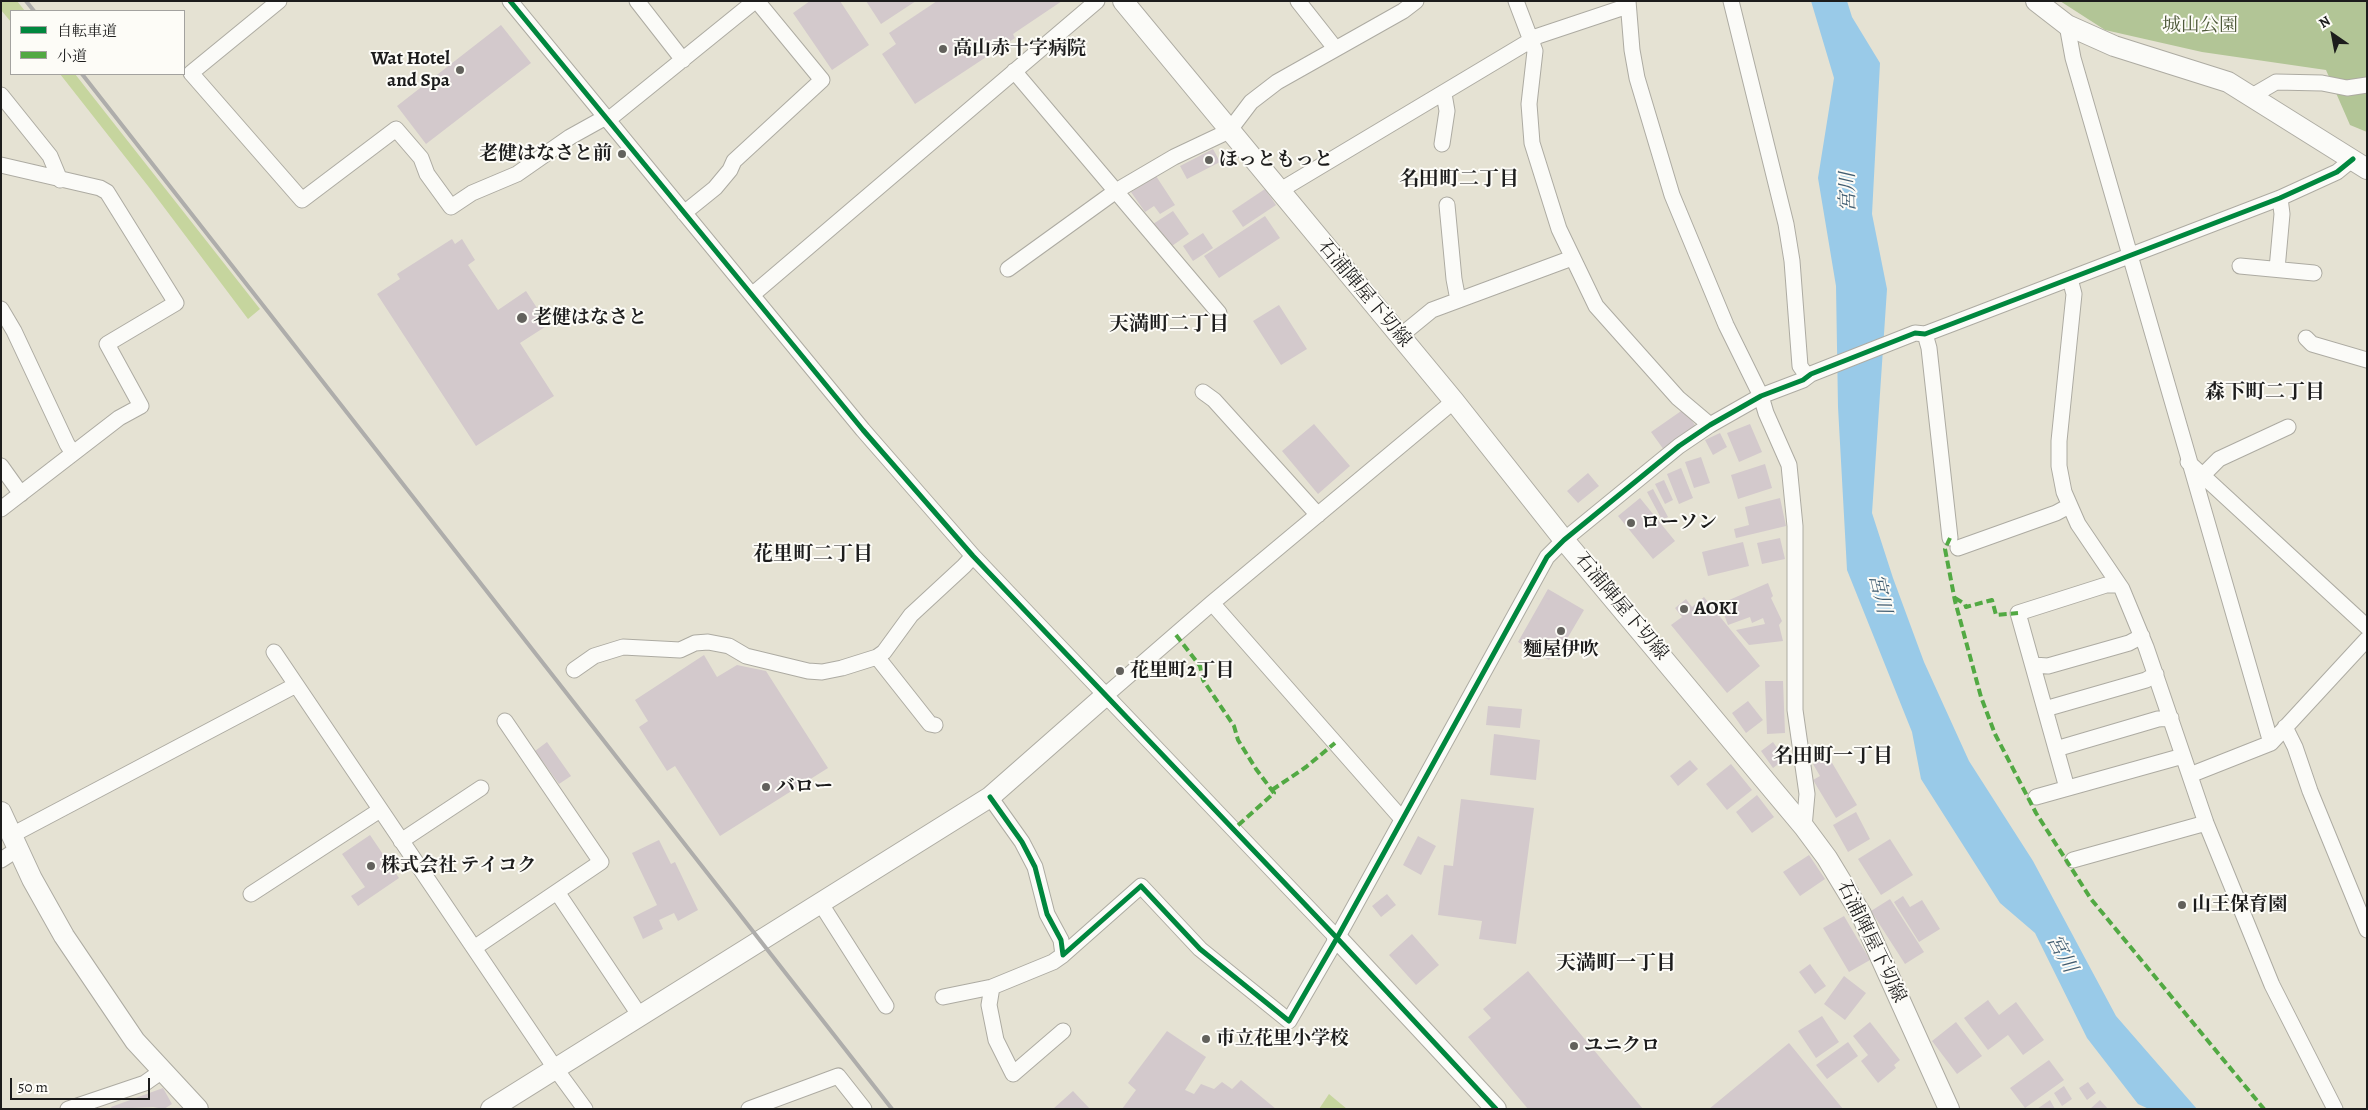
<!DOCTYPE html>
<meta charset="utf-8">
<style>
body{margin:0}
#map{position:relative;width:2368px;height:1110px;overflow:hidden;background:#e5e2d3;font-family:Alegreya,"Noto Serif JP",serif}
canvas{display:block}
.frame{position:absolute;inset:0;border:2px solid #1c1c1c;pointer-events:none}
.legend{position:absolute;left:10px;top:10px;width:175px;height:65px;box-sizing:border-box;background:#fdfcf7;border:1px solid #a3a29f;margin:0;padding:6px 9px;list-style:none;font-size:15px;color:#1c1c1c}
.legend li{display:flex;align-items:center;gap:10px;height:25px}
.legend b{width:25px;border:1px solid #a3a29f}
.north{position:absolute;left:2308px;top:10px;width:50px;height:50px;-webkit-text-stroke:4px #fdfcf7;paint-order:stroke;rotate:327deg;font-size:14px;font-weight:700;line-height:20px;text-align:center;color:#1c1c1c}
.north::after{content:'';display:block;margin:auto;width:18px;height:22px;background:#1c1c1c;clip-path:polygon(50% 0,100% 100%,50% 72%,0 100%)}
.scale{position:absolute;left:10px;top:1078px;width:140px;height:22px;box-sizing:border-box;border:2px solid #1c1c1c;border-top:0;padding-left:6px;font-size:15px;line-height:18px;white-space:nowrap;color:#1c1c1c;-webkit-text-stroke:4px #fdfcf7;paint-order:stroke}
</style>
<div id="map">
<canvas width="2368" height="1110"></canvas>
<div class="frame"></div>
<ul class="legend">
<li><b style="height:6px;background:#00873e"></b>自転車道</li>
<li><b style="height:6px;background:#52a943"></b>小道</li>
</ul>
<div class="north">N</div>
<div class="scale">50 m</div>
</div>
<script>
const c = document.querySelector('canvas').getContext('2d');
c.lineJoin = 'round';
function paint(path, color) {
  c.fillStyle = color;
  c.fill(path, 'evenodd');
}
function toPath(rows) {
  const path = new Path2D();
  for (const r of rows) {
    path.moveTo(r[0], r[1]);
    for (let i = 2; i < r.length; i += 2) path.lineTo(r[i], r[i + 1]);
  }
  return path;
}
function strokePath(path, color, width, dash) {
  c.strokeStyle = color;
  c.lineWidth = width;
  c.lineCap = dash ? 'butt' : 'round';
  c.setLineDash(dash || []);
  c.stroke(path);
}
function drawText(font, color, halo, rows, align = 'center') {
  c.font = font + ' Alegreya,"Noto Serif JP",serif';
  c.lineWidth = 4;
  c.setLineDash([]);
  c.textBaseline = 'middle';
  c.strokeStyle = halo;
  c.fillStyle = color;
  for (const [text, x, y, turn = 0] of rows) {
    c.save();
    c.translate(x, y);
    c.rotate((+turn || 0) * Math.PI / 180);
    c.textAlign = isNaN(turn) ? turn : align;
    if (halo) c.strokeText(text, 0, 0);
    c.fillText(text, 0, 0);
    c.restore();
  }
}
const green = toPath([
 [1,1,17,1,25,11,11,11,11,22,1,10],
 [60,74,75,74,260,309,248,319,148,186],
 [1329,1094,1347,1109,1319,1109]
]);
const forest = toPath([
 [2060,1,2367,1,2367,132,2350,125,2326,70,2202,52,2105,30]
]);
const water = toPath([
 [1811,1,1847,1,1852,17,1880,63,1872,214,1887,289,1872,513,1893,578,1924,662,1969,761,2033,861,2116,1016,2197,1109,2149,1109,2138,1104,2087,1038,2035,933,2000,903,1921,779,1912,732,1847,570,1838,407,1836,286,1818,178,1834,78]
]);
const building = toPath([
 [810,1,840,1,869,45,832,70,793,13],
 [866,1,916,1,881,24],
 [937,1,1062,1,1013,34,1015,38,915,104,882,54,896,44,889,33],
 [501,25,531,63,426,144,397,106],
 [1213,149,1220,162,1187,179,1180,166],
 [1156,176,1175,205,1160,214,1154,206,1145,212,1131,192],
 [1265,189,1276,205,1243,227,1232,211],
 [1173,211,1189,234,1169,248,1153,224],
 [1265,216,1280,238,1219,278,1204,256],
 [1203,233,1213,248,1193,261,1183,246],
 [452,239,455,244,462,239,475,260,468,265,498,310,526,291,548,325,520,343,554,396,476,446,377,294,400,279,397,274],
 [1279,305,1307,349,1281,365,1253,321],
 [1684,409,1697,428,1664,450,1651,432],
 [1314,424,1350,466,1318,494,1282,451],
 [1750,424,1762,452,1739,462,1727,433],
 [1720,433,1727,447,1713,455,1705,440],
 [1701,457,1710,483,1694,488,1685,462],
 [1765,464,1772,488,1738,499,1731,475],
 [1681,468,1693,498,1679,504,1667,474],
 [1588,473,1599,486,1578,503,1567,491],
 [1664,480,1673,500,1665,504,1655,484],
 [1653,489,1668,517,1662,520,1647,492],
 [1640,498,1675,541,1653,559,1618,516],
 [1780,498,1786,526,1736,538,1734,529,1749,525,1745,507],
 [1780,538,1785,559,1762,564,1757,543],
 [1743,542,1749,566,1708,576,1702,552],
 [1768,583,1773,596,1771,598,1782,621,1779,625,1783,641,1749,645,1736,630,1765,624,1763,618,1752,623,1750,617,1728,625,1720,604],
 [1548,589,1584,610,1564,644,1560,642,1549,660,1518,642],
 [1704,597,1760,666,1727,693,1671,625,1682,617,1675,608,1686,599,1692,607],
 [704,655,717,677,737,665,766,671,828,768,720,836,675,766,667,771,639,727,648,721,635,700],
 [1765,681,1783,681,1785,733,1767,734],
 [1748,701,1763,720,1746,733,1732,713],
 [1488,706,1522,709,1520,728,1486,725],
 [1494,734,1540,740,1536,780,1490,775],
 [547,742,571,776,559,784,535,751],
 [1773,742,1785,759,1773,768,1761,751],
 [1828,756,1857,805,1836,818,1813,780,1820,776,1813,764],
 [1690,760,1698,769,1678,786,1670,776],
 [1731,764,1752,790,1727,810,1706,784],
 [1757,795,1774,817,1752,833,1736,812],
 [1461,799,1534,808,1516,944,1479,939,1482,921,1438,915,1444,865,1453,866],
 [1856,812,1870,839,1848,852,1833,825],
 [370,835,399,878,358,906,351,896,365,887,342,854],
 [1418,836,1436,846,1421,875,1403,865],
 [1890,839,1913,875,1881,895,1858,859],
 [659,840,671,864,675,862,698,910,678,921,674,913,659,920,663,929,643,939,633,917,657,905,632,853],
 [1809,855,1825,879,1800,896,1783,872],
 [1387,894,1396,905,1381,917,1372,906],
 [1903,896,1910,907,1922,900,1940,929,1919,942,1894,902],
 [1890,899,1924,952,1905,964,1871,911],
 [1844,916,1870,960,1849,972,1823,928],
 [1412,934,1439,965,1416,985,1389,955],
 [1810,964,1826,986,1815,994,1799,972],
 [1528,971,1643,1109,1528,1109,1468,1037,1491,1018,1483,1009],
 [1844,976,1866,993,1845,1020,1824,1004],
 [1988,1000,1999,1015,2016,1002,2044,1040,2023,1055,2008,1035,1988,1050,1964,1018],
 [1822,1016,1839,1042,1816,1058,1798,1031],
 [1870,1022,1900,1060,1894,1065,1896,1068,1878,1083,1861,1061,1868,1055,1853,1036],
 [1956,1022,1982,1056,1957,1074,1932,1041],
 [1167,1031,1206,1057,1185,1090,1194,1094,1201,1084,1214,1089,1222,1082,1232,1089,1241,1080,1276,1109,1122,1109,1136,1090,1128,1083],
 [1848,1042,1858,1056,1827,1079,1816,1065],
 [1789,1043,1843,1109,1709,1109],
 [2049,1060,2064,1080,2025,1108,2010,1088],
 [2088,1082,2096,1093,2087,1100,2079,1088],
 [2064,1086,2072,1099,2062,1106,2054,1093],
 [163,1088,172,1104,164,1109,153,1107,112,1109,111,1107],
 [1073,1091,1090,1109,1053,1109],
 [2050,1100,2055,1109,2037,1109],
 [2100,1100,2108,1109,2090,1109]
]);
const street = toPath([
 [279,1,191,73,302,200,396,129,421,158,427,174,451,207,472,193,517,174,570,137,606,117],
 [510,1,863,430,973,556,1337,938],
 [637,1,683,60],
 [1298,1,1335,48],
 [1516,1,1535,51,1529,104,1532,143,1559,229,1596,306,1678,398,1710,425],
 [1628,1,1632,50,1637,78,1672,195,1726,325,1761,396,1766,413,1789,465,1795,526,1795,710,1807,794,1804,827],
 [1731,1,1786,224,1792,261,1800,366,1807,376],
 [2067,25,2073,58,2271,743],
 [1014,71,1219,313],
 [1,95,50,156,60,180],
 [2252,96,2276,82,2322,83,2347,88,2367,85],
 [608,120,755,1],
 [1442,144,1447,111,1444,94],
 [1,165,100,188,107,192,176,303,107,344,141,406,119,418,1,509],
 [1279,191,1538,36,1628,6],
 [1447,205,1454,279,1458,300],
 [684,213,715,188,730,170,734,161,822,80,757,1],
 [2240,266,2314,273],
 [1008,269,1116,191,1174,157,1229,131,1251,102,1277,82,1403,11,1416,1],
 [2277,269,2282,214,2280,198],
 [2070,279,2074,294,2059,441,2059,466,2064,492,2078,524,2122,589,2146,647,2206,823,2272,985,2335,1109],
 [752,295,1097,1],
 [1,309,14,331,67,444,73,453],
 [1925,334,1929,348,1950,538],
 [1399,337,1432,310,1572,258],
 [2306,338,2312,344,2367,360],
 [1203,392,1214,400,1318,515],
 [2188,462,2367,627],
 [1,466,21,494],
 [2203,475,2219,459,2288,427],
 [1958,548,2056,513,2069,506],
 [1212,603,1402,819],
 [274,652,555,1068,585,1109],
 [877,657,884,652,911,615,964,566,973,556],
 [2033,665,2048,666,2129,643,2142,636],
 [574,670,594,656,623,647,680,650,695,643,708,642,729,646,746,656,808,671,822,672,842,668,877,657,930,724,935,725],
 [1106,695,1212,603,1454,401],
 [2045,709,2146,680,2156,674],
 [2285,727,2295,747,2310,791,2367,930],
 [2056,749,2158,719,2171,718],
 [2190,775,2271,743,2367,639],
 [2067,788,2018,613,2106,585,2119,585],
 [990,797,1022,842,1035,867,1047,914,1061,940,1063,955,1141,886,1200,949,1289,1021,1337,938,1547,557,1564,540,1679,446,1710,425,1761,396,1803,380,1811,374,1915,333,1925,334,1954,323,2280,198,2337,172,2353,159],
 [2036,797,2183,756],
 [12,835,296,685],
 [401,841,481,788],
 [1,860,18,849],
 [2073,860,2206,823],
 [557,892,640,1016],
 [251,894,380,810],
 [821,904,886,1006],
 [474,948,601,862,505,721],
 [992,987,989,1005,996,1040,1013,1074,1063,1031],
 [943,997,992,987,1053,962,1063,955],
 [68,1109,145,1083,162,1071],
 [749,1109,838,1076,864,1109]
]);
const secondary = toPath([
 [1123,1,1454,401,1564,540,1804,827,1827,858,1861,914,1949,1109],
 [2036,1,2067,25,2114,46,2228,82,2367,169],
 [1,812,32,879,64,936,135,1041,198,1109],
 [1337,938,1496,1109],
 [491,1109,990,797,1106,695]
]);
const rail = toPath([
 [26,1,34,11],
 [82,74,892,1109]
]);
const quiet = toPath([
 [1950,538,1945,549,1955,601,1981,697,1995,734,2036,813,2091,899,2264,1109],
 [1955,598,1965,604,1966,607,1992,600,1996,615,2018,613],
 [1176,635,1200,666,1203,680,1234,726,1238,740,1256,769,1274,793,1234,829],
 [1272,790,1306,767,1335,743]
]);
const cycleway = toPath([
 [510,1,863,430,973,556,1337,938,1496,1109],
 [990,797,1022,842,1035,867,1047,914,1061,940,1063,955,1141,886,1200,949,1289,1021,1337,938,1547,557,1564,540,1679,446,1710,425,1761,396,1803,380,1811,374,1915,333,1925,334,1954,323,2280,198,2337,172,2353,159]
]);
const markers = [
 [943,49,5,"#62615c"],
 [460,70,5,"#62615c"],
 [622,154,5,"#62615c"],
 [1209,160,5,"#62615c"],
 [522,318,6,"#62615c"],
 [1631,523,5,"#62615c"],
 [1684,609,5,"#62615c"],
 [1561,631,5,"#62615c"],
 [1120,671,5,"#62615c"],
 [766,787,5,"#62615c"],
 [371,866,5,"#62615c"],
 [2182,905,5,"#62615c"],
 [1206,1039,5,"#62615c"],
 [1574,1046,5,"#62615c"]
];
const parkNames = [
 ["城山公園",2200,26]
];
const poiNames = [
 ["高山赤十字病院",953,49],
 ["Wat Hotel",450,59,"right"],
 ["and Spa",450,81,"right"],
 ["老健はなさと前",612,154,"right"],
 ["ほっともっと",1219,160],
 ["老健はなさと",533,318],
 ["ローソン",1641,523],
 ["AOKI",1694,609],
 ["麵屋伊吹",1561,650,"center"],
 ["花里町2丁目",1130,671],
 ["バロー",776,787],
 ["株式会社 テイコク",381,866],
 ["山王保育園",2192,905],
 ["市立花里小学校",1216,1039],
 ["ユニクロ",1584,1046]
];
const streetNames = [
 ["石浦陣屋下切線",1364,294,50],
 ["石浦陣屋下切線",1621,607,50],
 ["石浦陣屋下切線",1871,942,64]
];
const neighbourhoodNames = [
 ["名田町二丁目",1459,180],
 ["天満町二丁目",1169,325],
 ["森下町二丁目",2265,393],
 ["花里町二丁目",813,555],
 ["名田町一丁目",1833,757],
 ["天満町一丁目",1616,964]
];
const waterNames = [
 ["宮川",1849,192,-91],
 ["宮川",1879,594,77],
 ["宮川",2061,954,61]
];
paint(green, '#c6d59e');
paint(forest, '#b2c596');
paint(water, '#99cae8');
paint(building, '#d3c9cc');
strokePath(street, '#adaba2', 17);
strokePath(secondary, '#adaba2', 22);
strokePath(street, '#fbfbf8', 15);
strokePath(secondary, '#fbfbf8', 20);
strokePath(rail, '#aeadab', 4);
strokePath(quiet, '#52a943', 4, [8, 4]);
strokePath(cycleway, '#00873e', 5);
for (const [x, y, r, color] of markers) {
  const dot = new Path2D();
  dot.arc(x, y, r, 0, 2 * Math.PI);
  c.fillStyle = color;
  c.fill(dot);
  strokePath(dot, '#fdfcf7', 2);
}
drawText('19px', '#4e593a', '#fdfcf7', parkNames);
drawText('bold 19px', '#1c1c1c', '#fdfcf7', poiNames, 'left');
drawText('19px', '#1c1c1c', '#fdfcf7', streetNames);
drawText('bold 20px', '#1c1c1c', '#fdfcf7', neighbourhoodNames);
drawText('italic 20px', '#415d71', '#fdfcf7', waterNames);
</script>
